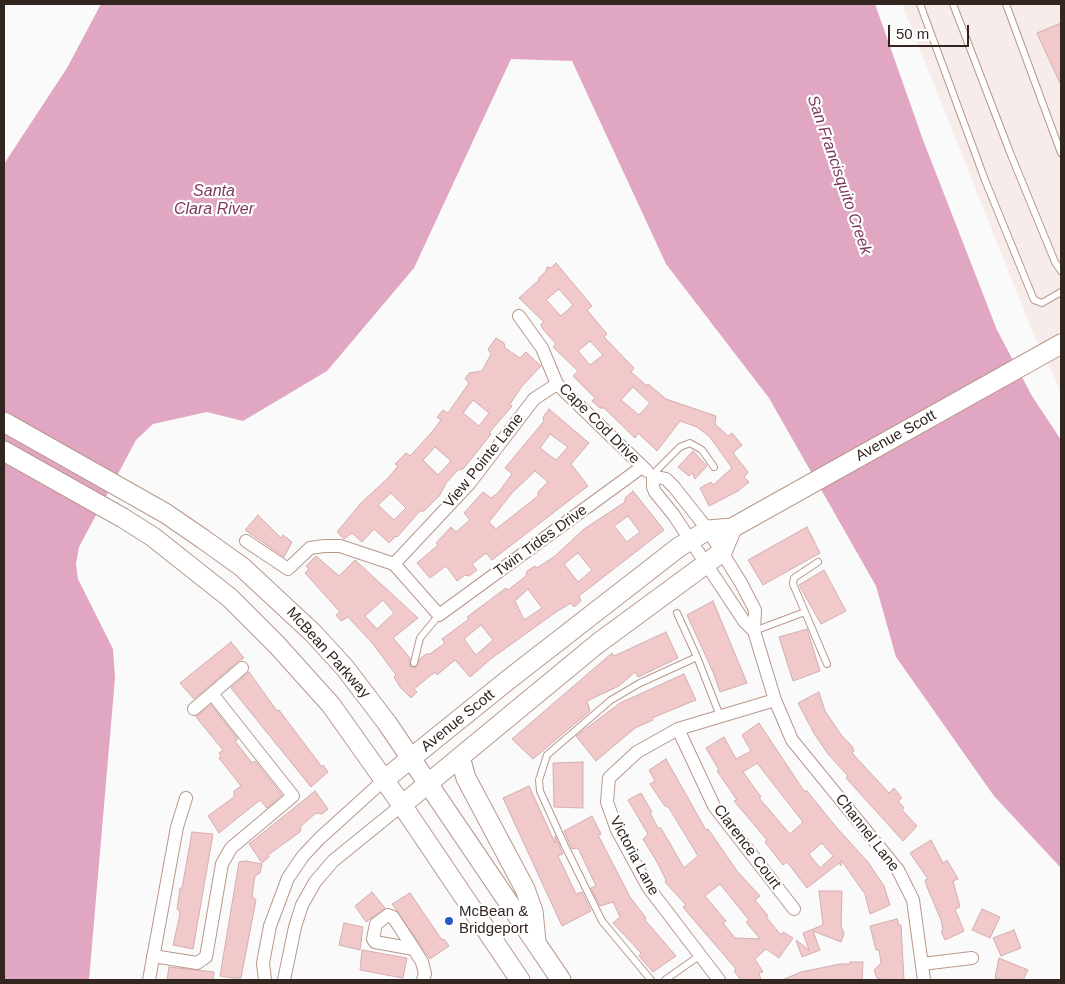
<!DOCTYPE html>
<html>
<head>
<meta charset="utf-8">
<style>
	body { margin:0 }
	#map { position:relative; width:1065px; height:984px; overflow:hidden; background:#fafafa; font-family:Arial,sans-serif }
	canvas { display:block }
	.frame { position:absolute; inset:0; border:5px solid #332620; pointer-events:none }
	.scale { position:absolute; left:888px; top:25px; width:81px; height:22px; box-sizing:border-box; border:2px solid #332620; border-top:0; padding-left:6px; font-size:15px; line-height:18px; white-space:nowrap; color:#332620; -webkit-text-stroke:4px #fff; paint-order:stroke }
</style>
</head>
<body>
<div id="map">
<canvas width="1065" height="984"></canvas>
<div class="frame"></div>
<div class="scale">50 m</div>
</div>
<script>
const ctx = document.querySelector('canvas').getContext('2d');
ctx.lineJoin = 'round';
function fillPath(path, color) { ctx.fillStyle = color; ctx.fill(path, 'evenodd'); }
const poly = rows => new Path2D(rows.map(r => 'M' + r).join(''));
function strokePath(path, color, width, dash) { ctx.strokeStyle = color; ctx.lineWidth = width; ctx.lineCap = dash ? 'butt' : 'round'; ctx.setLineDash(dash || []); ctx.stroke(path); }
function label(font, color, halo, rows, align = 'center') {
  ctx.font = font + ' Arial,sans-serif'; ctx.lineWidth = 4.5; ctx.setLineDash([]); ctx.textBaseline = 'middle'; ctx.strokeStyle = halo; ctx.fillStyle = color; for (const [text, x, y, turn = 0] of rows) {
    ctx.save(); ctx.translate(x, y); ctx.rotate((+turn || 0) * Math.PI / 180); ctx.textAlign = isNaN(turn) ? turn : align; if (halo) ctx.strokeText(text, 0, 0); ctx.fillText(text, 0, 0); ctx.restore();
  }
}
fillPath(poly([
	[902,4,1061,4,1061,392,1032,331]
]), '#f6edea');
fillPath(poly([
	[101,4,875,4,923,140,997,330,1032,396,1061,440,1061,868,994,796,896,657,876,586,769,398,666,264,572,61,511,59,414,268,327,371,243,421,207,412,153,424,136,440,79,547,76,564,78,579,113,649,115,678,89,980,4,980,4,164,67,68]
]), '#e0a6c2');
const building = poly([
	[1061,23,1061,85,1037,33,1061,23],
	[556,263,592,306,587,310,607,334,604,337,634,368,631,372,647,386,648,384,666,399,716,416,715,424,728,436,732,433,742,445,733,453,748,472,744,477,749,482,738,491,709,506,700,488,711,482,713,485,732,468,710,437,697,427,680,421,657,451,638,433,635,438,604,408,600,408,592,401,595,398,573,376,578,371,553,347,556,344,542,328,541,324,544,322,519,298,539,280,538,279,546,271,547,267,551,268,556,263],
	[559,289,573,305,561,316,546,300,559,289],
	[590,341,603,355,590,365,578,351,590,341],
	[633,387,650,403,639,415,621,400,633,387],
	[496,338,504,343,505,348,520,358,526,352,541,366,522,386,510,404,512,406,489,433,491,434,484,443,463,469,458,470,446,483,440,495,424,511,420,511,397,537,396,536,389,543,374,529,362,542,352,533,344,539,337,532,361,503,388,478,398,466,395,464,406,453,410,456,432,432,441,420,437,417,443,410,448,413,469,383,465,379,469,373,482,371,491,354,488,349,496,338],
	[473,400,489,413,479,426,463,413,473,400],
	[435,447,451,461,438,475,423,460,435,447],
	[391,493,406,508,394,520,378,505,391,493],
	[549,409,589,443,571,464,588,486,492,560,486,553,472,564,477,570,469,576,465,575,457,581,446,566,430,578,417,563,438,545,436,543,451,527,456,532,470,520,464,513,483,492,491,498,498,493,512,474,505,468,544,421,543,417,549,409],
	[550,434,568,447,556,460,540,448,550,434],
	[535,471,548,482,538,492,538,496,496,529,489,522,512,493,535,471],
	[693,451,707,466,695,479,692,473,689,476,678,467,693,451],
	[633,491,664,530,579,596,581,601,574,607,571,603,556,612,492,658,470,677,455,660,437,675,435,672,414,689,417,692,411,698,400,687,394,677,396,675,373,644,348,617,341,621,336,615,340,612,305,573,309,569,306,566,316,556,339,576,355,560,418,618,393,638,410,658,410,666,415,668,420,659,426,654,430,654,445,643,442,639,469,619,467,617,506,588,508,590,521,580,526,576,527,571,535,566,537,568,555,556,584,529,625,502,625,498,633,491],
	[628,516,640,532,627,542,614,526,628,516],
	[578,553,592,570,578,582,564,564,578,553],
	[528,589,542,608,524,620,515,601,528,589],
	[383,600,394,613,377,629,365,616,383,600],
	[481,625,493,640,476,655,464,639,481,625],
	[258,515,281,538,283,535,292,542,284,557,245,530,258,515],
	[807,527,820,553,763,585,748,560,807,527],
	[824,570,846,611,821,624,799,585,824,570],
	[713,601,747,683,720,692,713,672,687,615,713,601],
	[807,629,820,671,793,681,779,637,807,629],
	[666,632,678,658,638,677,635,672,619,686,587,701,590,711,533,759,512,739,612,653,614,656,666,632],
	[231,642,244,658,237,662,194,699,180,683,231,642],
	[249,672,277,711,279,710,322,767,323,765,328,772,311,787,231,688,249,672],
	[684,674,696,700,652,718,653,720,635,728,596,761,576,736,620,703,684,674],
	[819,692,825,711,842,736,852,746,854,751,852,753,889,793,894,788,902,798,898,801,904,808,902,810,917,826,903,841,846,778,848,776,828,754,815,735,798,703,819,692],
	[211,705,238,739,235,741,242,750,252,763,255,761,282,795,267,808,260,800,219,833,208,816,234,797,234,791,241,786,219,758,221,756,219,753,223,750,196,717,211,705],
	[759,723,804,791,807,791,836,827,868,862,884,886,890,905,870,914,865,894,841,860,841,866,839,863,807,888,787,862,783,865,765,842,767,840,734,801,737,800,717,771,719,770,706,748,724,737,736,759,751,751,742,735,759,723],
	[757,763,803,822,790,834,759,798,761,797,743,772,757,763],
	[822,843,833,856,820,868,809,854,822,843],
	[666,759,706,830,708,829,737,871,760,896,755,900,768,916,766,917,781,935,783,932,793,938,779,958,766,949,755,959,763,972,759,973,761,980,741,980,734,971,736,969,687,912,683,907,686,905,665,882,666,880,657,862,643,839,648,834,628,800,641,793,652,812,650,813,658,828,661,828,684,868,698,856,669,808,664,805,650,784,655,781,649,770,666,759],
	[720,884,749,920,746,922,760,939,735,938,723,923,726,921,705,896,720,884],
	[583,762,583,808,554,807,553,763,583,762],
	[529,786,555,843,555,836,563,854,558,856,576,894,582,892,591,911,562,926,503,798,529,786],
	[315,791,328,809,322,814,316,813,301,826,300,832,268,855,269,857,262,863,249,844,315,791],
	[592,816,601,834,598,835,630,897,646,918,645,920,676,956,653,972,639,956,641,953,613,923,620,917,613,902,600,906,591,888,596,886,578,848,572,849,564,831,592,816],
	[192,832,213,834,193,949,173,945,180,914,179,910,177,909,179,896,180,888,182,888,192,832],
	[931,840,943,863,947,860,958,879,953,881,960,907,955,909,964,931,945,940,941,931,943,930,941,920,927,887,925,880,928,879,910,853,931,840],
	[246,861,262,864,260,873,255,876,252,896,256,900,241,978,232,978,220,976,239,862,246,861],
	[819,891,842,891,841,926,844,934,841,942,813,931,820,950,802,957,796,940,809,950,803,933,823,925,819,891],
	[372,892,385,908,366,922,355,906,372,892],
	[410,893,442,940,444,939,449,946,430,959,392,904,410,893],
	[982,909,1000,917,990,938,972,930,982,909],
	[897,919,899,925,901,925,904,980,884,980,877,978,874,970,881,963,879,950,876,950,870,926,897,919],
	[344,923,363,927,360,950,339,945,344,923],
	[1014,930,1021,948,1001,956,993,938,1014,930],
	[362,950,407,958,403,978,360,970,362,950],
	[999,958,1028,970,1023,980,1001,980,995,978,999,958],
	[850,962,863,962,862,980,782,980,801,972,840,964,850,964,850,962],
	[169,967,214,972,213,980,167,980,169,967]
]);
fillPath(building, '#f1c9ca');
strokePath(building, '#d4adaf', 1);
const lane = poly([
	[920,4,985,180,1034,300,1042,303,1061,292],
	[953,4,1011,155,1055,262,1061,271],
	[1006,4,1061,153],
	[652,475,680,447,690,443,702,450,714,467],
	[805,612,793,584,794,578,818,562],
	[754,631,805,612,827,664],
	[697,657,720,716],
	[414,663,420,638,439,615],
	[651,980,602,921,565,846,540,791,539,780,547,755,611,700,640,683,697,657,677,613],
	[665,980,699,956]
]);
const street = poly([
	[519,316,542,348,557,384,647,471],
	[246,541,288,569,310,548,324,546,340,546,394,564,439,615,642,467],
	[394,564,469,484,534,399,557,384],
	[754,631,744,621,673,514,655,492,653,487,653,476,666,479,674,487,708,530,741,583,755,610,754,631,775,700,792,740,898,870,913,900,924,980],
	[194,709,242,668],
	[678,729,714,806,794,909],
	[414,949,375,942,373,939,376,924,388,915,393,917,414,949,422,962,425,974,423,980],
	[153,956,197,963,206,957,222,864,231,848,293,796,213,695],
	[922,964,972,958],
	[149,980,177,827,186,798],
	[265,980,263,963,270,926,288,878,303,856,320,838,384,780],
	[284,980,295,927,302,905,315,882,333,861,402,805],
	[719,980,648,887,617,830,607,802,609,778,637,752,678,729,775,700]
]);
const secondary = poly([
	[4,422,165,513,203,539,242,567,313,633,345,668,387,723,561,980],
	[4,451,123,518,153,537,230,598,277,645,331,705,402,805,520,980],
	[460,757,466,778,525,889,533,911,536,942],
	[384,780,508,680,679,547,708,530,732,528,1061,344],
	[402,805,597,644,722,552,732,528]
]);
strokePath(lane, '#b9988a', 8);
strokePath(street, '#b9988a', 14);
strokePath(secondary, '#b9988a', 21);
strokePath(lane, '#fff', 6);
strokePath(street, '#fff', 12);
strokePath(secondary, '#fff', 19);
for (const [x, y, r, color] of [
	[449,921,5,"#2a58c6"]
]) { const dot = new Path2D(); dot.arc(x, y, r, 0, 2 * Math.PI); ctx.fillStyle = color; ctx.fill(dot); strokePath(dot, '#fff', 2); }
label('15px', '#332620', '#fff', [
	["Cape Cod Drive",599,424,45],
	["Avenue Scott",896,436,-29],
	["View Pointe Lane",484,461,-51],
	["Twin Tides Drive",541,541,-36],
	["McBean Parkway",328,653,48],
	["Avenue Scott",458,721,-39],
	["Channel Lane",867,833,52],
	["Clarence Court",747,847,53],
	["Victoria Lane",634,856,62]
]);
label('15px', '#332620', '#fff', [
	["McBean &",459,912],
	["Bridgeport",459,929]
], 'left');
label('italic 16px', '#7e395f', '#fff', [
	["San Francisquito Creek",839,175,71],
	["Santa",214,192],
	["Clara River",214,210]
]);
</script>
</body>
</html>
